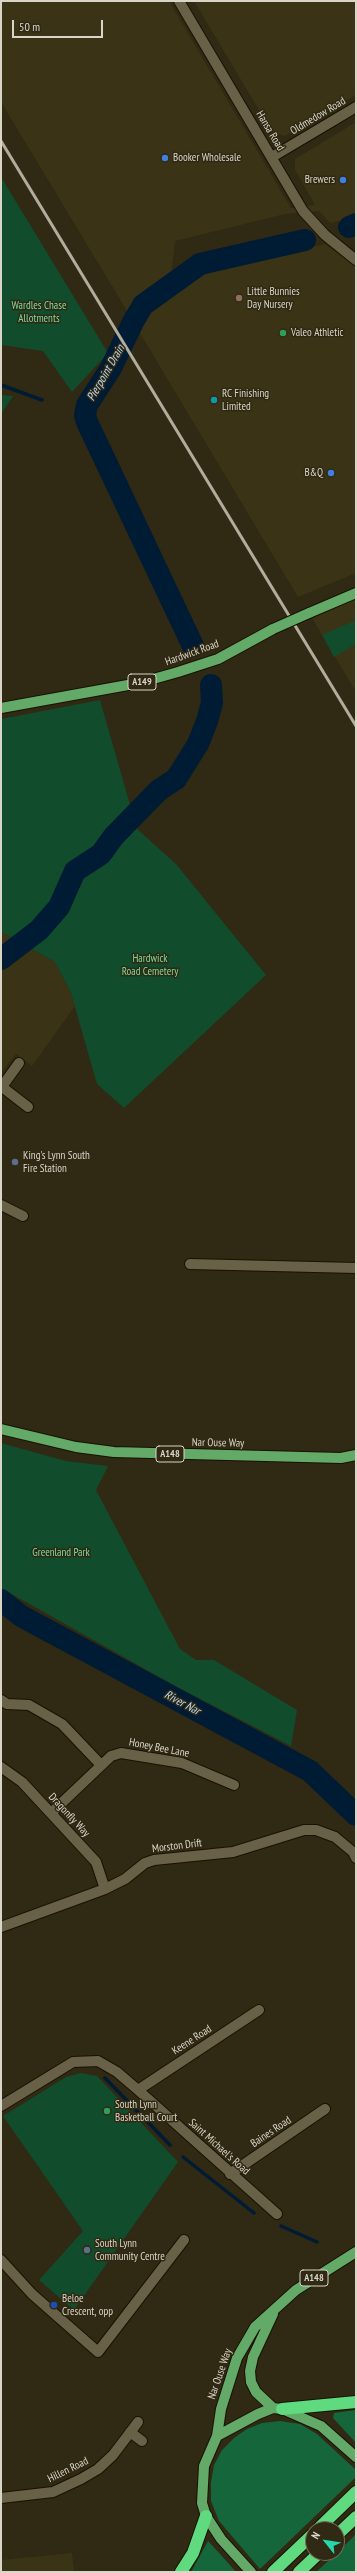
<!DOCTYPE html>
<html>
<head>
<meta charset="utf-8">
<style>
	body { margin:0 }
	#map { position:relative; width:357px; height:2573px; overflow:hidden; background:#302913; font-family:"PT Sans Narrow",sans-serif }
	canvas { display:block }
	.frame { position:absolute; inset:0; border:2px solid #d9d5c7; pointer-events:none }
	.north { position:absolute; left:305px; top:2521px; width:40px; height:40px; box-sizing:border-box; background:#302913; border:1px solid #746e5b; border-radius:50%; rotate:300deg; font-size:11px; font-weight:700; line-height:16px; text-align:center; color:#d9d5c7 }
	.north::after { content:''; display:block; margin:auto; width:14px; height:18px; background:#29d5ad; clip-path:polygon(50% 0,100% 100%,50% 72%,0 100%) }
	.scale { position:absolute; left:12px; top:20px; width:91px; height:18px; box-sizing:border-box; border:2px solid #d9d5c7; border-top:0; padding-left:5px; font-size:12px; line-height:14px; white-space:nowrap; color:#d9d5c7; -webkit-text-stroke:3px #302913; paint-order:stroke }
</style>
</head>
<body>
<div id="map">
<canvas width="357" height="2573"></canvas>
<div class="frame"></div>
<div class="north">N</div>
<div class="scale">50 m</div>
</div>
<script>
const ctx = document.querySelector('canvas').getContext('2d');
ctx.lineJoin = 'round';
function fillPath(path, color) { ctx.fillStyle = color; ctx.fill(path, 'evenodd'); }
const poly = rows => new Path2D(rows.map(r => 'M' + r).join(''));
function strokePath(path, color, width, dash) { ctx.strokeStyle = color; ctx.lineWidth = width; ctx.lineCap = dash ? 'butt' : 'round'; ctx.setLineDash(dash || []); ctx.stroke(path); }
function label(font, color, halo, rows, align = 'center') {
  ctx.font = font + ' "PT Sans Narrow",sans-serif'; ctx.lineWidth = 3; ctx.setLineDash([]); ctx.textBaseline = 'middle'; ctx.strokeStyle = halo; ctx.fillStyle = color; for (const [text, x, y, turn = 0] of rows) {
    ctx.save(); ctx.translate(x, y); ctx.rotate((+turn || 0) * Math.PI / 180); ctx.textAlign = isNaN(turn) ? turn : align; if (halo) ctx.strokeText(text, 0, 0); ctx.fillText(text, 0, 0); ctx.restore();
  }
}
fillPath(poly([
	[1,1,169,1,291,208,315,205,295,170,295,159,356,122,356,217,330,223,319,211,285,214,175,241,171,275,127,311,1,102],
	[194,1,356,1,356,95,285,136,272,132],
	[325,244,356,266,356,573,298,597,135,325,151,306,182,280,199,272],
	[356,593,356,692,309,613],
	[1,932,55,962,71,993,75,1006,32,1066,16,1054,1,1073],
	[72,2553,74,2572,1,2572,1,2560]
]), '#3b3315');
fillPath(poly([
	[1,177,108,353,72,392,43,351,1,345],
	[1,395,13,396,1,414],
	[356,620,356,644,334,657,322,635],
	[100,700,137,829,176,864,266,975,124,1108,97,1084,71,993,55,962,1,932,1,719],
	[1,1443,66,1461,108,1466,96,1490,180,1649,196,1660,214,1660,297,1710,291,1746,177,1687,1,1588],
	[81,2073,97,2076,178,2162,74,2310,39,2280,83,2231,3,2116,66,2077]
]), '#114c2c');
fillPath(poly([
	[356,2410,356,2443,333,2418,334,2413],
	[280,2421,300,2424,317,2434,356,2470,356,2477,260,2569,219,2521,211,2501,211,2482,214,2465,222,2450,234,2438,247,2429,262,2423],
	[356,2534,356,2572,316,2572,337,2553],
	[208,2541,221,2555,236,2572,191,2572]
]), '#15663b');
strokePath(poly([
	[1,385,42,400],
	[105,2078,170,2145],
	[183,2157,254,2213],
	[281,2226,317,2242]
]), '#001b34', 3.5);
strokePath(poly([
	[349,227,356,224],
	[193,646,87,422,85,415,87,405,111,368,133,322,143,305,200,264,305,240],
	[1,959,39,930,59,907,75,871,101,854,114,836,159,790,176,779,198,744,207,721,212,703,211,685],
	[1,1600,21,1616,310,1771,356,1815]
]), '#001b34', 22);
const minor = poly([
	[179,1,303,211,325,235,356,260],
	[272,157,356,107],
	[2,1087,28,1107],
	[1,1088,19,1063],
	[1,1205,23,1216],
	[190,1264,356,1268],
	[1,1700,7,1704,29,1705,62,1724,101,1765],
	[1,1767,22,1782,96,1862,105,1889],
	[51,1813,111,1756,121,1753,182,1763,234,1785],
	[1,1927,105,1889,125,1879,145,1863,154,1860,233,1852,304,1830,316,1830,335,1837,353,1852,356,1858],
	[138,2090,259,2010],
	[1,2106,73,2062,98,2061,117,2072,138,2090,277,2214],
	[230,2174,325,2109],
	[1,2260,32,2294,98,2352,184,2240],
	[130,2432,142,2441],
	[1,2498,53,2492,81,2479,98,2469,113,2455,138,2422]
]);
const major = poly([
	[309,613,356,593],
	[1,708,139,683,178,672,218,659,273,629],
	[1,1429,76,1447,114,1452,341,1458,356,1455],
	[273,2314,253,2357,250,2371,251,2382,256,2392,273,2408],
	[217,2436,221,2409,237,2358,255,2327,296,2290,356,2252],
	[251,2572,221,2539,206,2516,202,2503,204,2466,217,2436,258,2414,273,2408,282,2409,321,2426,356,2457]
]);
const highway = poly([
	[282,2409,356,2402],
	[318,2529,356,2492],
	[337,2535,356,2517],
	[181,2572,193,2553,206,2516],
	[273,2572,313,2534],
	[299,2572,319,2553]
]);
strokePath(minor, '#181200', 12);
strokePath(major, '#181200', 12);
strokePath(highway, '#181200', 14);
strokePath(minor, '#686148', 10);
strokePath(major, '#63aa68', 10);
strokePath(highway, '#5fda7e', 12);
strokePath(poly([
	[1,141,356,726]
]), '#b1ac9c', 3);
const majorBridge = poly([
	[273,629,309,613]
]);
strokePath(majorBridge, '#181200', 12, []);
strokePath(majorBridge, '#63aa68', 10);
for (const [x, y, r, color] of [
	[165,158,4,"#3f7fe0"],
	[343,180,4,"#3f7fe0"],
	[239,298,4,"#8d6e63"],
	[283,333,4,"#2e9e5b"],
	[214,400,4,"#0f9aa8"],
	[331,473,4,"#3f7fe0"],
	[15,1162,4,"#5c6f8a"],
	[107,2111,4,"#2e9e5b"],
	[87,2250,4,"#5c6f8a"],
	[54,2305,4,"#1a4fb4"]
]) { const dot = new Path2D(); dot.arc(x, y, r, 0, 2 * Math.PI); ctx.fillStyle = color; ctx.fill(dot); strokePath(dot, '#302913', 1.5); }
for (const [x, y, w] of [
	[142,682,28],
	[170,1454,28],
	[314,2278,28]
]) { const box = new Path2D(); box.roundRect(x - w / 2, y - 8, w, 16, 3); ctx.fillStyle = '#302913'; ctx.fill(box); strokePath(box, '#d9d5c7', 1); }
label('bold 10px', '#d9d5c7', null, [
	["A149",142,682],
	["A148",170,1454],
	["A148",314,2278]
]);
label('11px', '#d9d5c7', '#302913', [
	["Oldmedow Road",318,116,-31],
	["Hansa Road",270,131,59],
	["Hardwick Road",192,653,-20],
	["Nar Ouse Way",218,1443,1],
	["Honey Bee Lane",159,1748,11],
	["Dragonfly Way",69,1815,47],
	["Morston Drift",177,1846,-7],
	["Keene Road",192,2040,-33],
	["Baines Road",271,2132,-34],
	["Saint Michael's Road",219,2147,42],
	["Nar Ouse Way",220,2374,-71],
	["Hillen Road",68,2470,-26]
]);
label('11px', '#d9d5c7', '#302913', [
	["Booker Wholesale",173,158],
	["Brewers",335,180,"right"],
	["Little Bunnies",247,292],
	["Day Nursery",247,305],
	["Valeo Athletic",291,333],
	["RC Finishing",222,394],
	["Limited",222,407],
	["B&Q",323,473,"right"],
	["King's Lynn South",23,1156],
	["Fire Station",23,1169],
	["South Lynn",115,2105],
	["Basketball Court",115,2118],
	["South Lynn",95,2244],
	["Community Centre",95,2257],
	["Beloe",62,2299],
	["Crescent, opp",62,2312]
], 'left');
label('11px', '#78de9e', '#302913', [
	["Wardles Chase",39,306],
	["Allotments",39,319],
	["Hardwick",150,959],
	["Road Cemetery",150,972],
	["Greenland Park",61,1553]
]);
label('italic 12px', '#b8d7f5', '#302913', [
	["Pierpoint Drain",106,373,-60],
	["River Nar",182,1703,28]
]);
</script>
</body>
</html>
